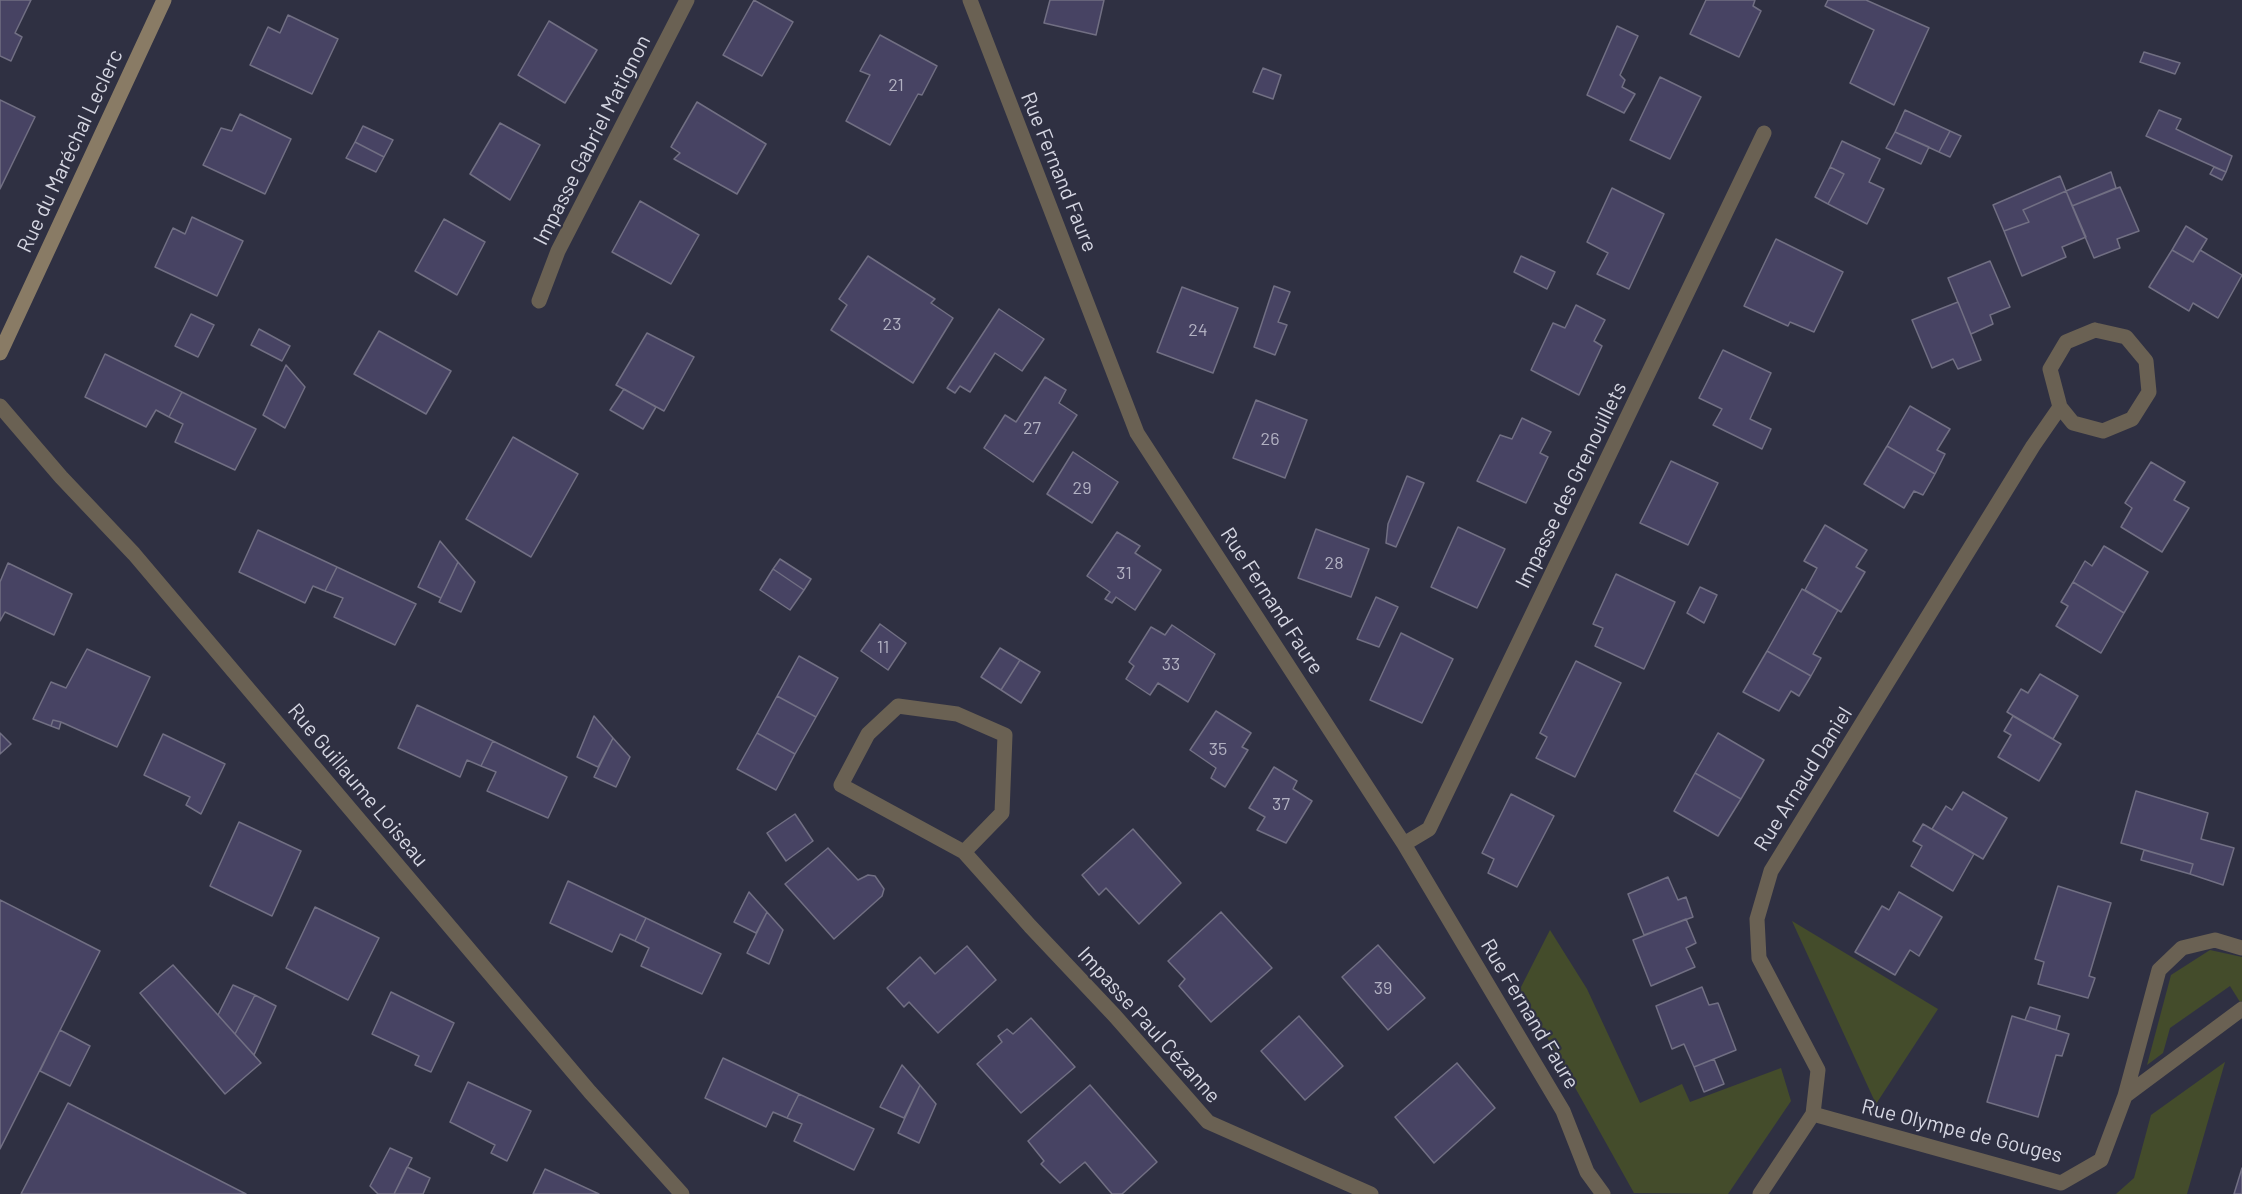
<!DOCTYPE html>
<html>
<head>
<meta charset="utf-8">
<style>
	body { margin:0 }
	canvas { display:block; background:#2f3042 }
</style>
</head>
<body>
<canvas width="2242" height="1194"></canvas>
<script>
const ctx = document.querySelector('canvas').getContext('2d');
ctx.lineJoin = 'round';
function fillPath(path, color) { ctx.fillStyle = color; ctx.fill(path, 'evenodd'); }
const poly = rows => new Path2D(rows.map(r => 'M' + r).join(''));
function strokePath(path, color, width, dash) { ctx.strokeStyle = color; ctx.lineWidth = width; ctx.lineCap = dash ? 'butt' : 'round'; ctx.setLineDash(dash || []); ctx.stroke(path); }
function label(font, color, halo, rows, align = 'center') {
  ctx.font = font + ' Barlow,sans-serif'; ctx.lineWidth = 4.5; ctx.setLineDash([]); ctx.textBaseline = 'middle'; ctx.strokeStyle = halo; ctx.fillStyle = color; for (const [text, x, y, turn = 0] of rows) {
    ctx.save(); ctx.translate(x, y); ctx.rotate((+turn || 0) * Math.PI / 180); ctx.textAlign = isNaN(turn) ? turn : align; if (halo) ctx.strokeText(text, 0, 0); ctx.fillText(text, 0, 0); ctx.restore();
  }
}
fillPath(poly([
	[1792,921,1938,1009,1876,1104],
	[1550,930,1587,989,1640,1103,1682,1084,1690,1102,1781,1068,1791,1101,1728,1194,1634,1193,1520,989],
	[2210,950,2242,957,2242,1001,2240,1002,2230,986,2170,1028,2163,1053,2147,1065,2171,975],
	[2225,1062,2187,1194,2116,1194,2134,1178,2151,1115]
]), '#444c2b');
const building = poly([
	[0,0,31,0,15,33,22,37,11,61,0,56,0,0],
	[754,0,793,22,762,76,723,55,754,0],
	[1050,0,1104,0,1096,35,1044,23,1050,0],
	[1706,0,1755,0,1753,6,1761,11,1739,57,1690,34,1706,0],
	[1828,0,1866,0,1929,28,1894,105,1850,83,1874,30,1825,6,1828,0],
	[288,15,338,39,312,94,250,65,268,27,280,33,288,15],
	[549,21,597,50,565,103,518,75,549,21],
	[1617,26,1638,36,1620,75,1625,80,1622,87,1635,94,1624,113,1587,95,1617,26],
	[880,35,937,66,922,95,918,94,890,145,846,121,870,75,860,71,880,35],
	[2144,52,2180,63,2175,74,2140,62,2144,52],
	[1263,68,1281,75,1273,99,1253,92,1263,68],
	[1660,77,1701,97,1670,159,1630,140,1660,77],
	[0,100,35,117,0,189,0,100],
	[697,102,766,144,737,194,674,159,680,153,671,147,697,102],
	[1905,110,1950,131,1939,152,1895,132,1905,110],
	[2159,110,2181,119,2176,129,2232,156,2226,172,2146,136,2159,110],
	[240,114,291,139,265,194,203,165,221,128,232,131,240,114],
	[500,123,540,145,510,200,470,174,500,123],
	[363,126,393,140,384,157,355,142,363,126],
	[1950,131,1961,136,1950,157,1939,152,1950,131],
	[1895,132,1929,147,1921,164,1886,148,1895,132],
	[1842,141,1880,159,1869,182,1884,189,1867,224,1828,204,1844,174,1830,167,1842,141],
	[355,142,384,157,376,172,346,158,355,142],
	[1830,167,1844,174,1828,204,1815,197,1830,167],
	[2214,167,2226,172,2222,180,2210,174,2214,167],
	[2111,172,2116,188,2072,206,2066,191,2111,172],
	[2060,176,2066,191,2023,210,2029,222,2004,231,1993,205,2060,176],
	[2120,187,2139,231,2117,239,2120,248,2094,258,2072,206,2120,187],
	[1612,188,1664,214,1629,289,1597,274,1608,253,1587,242,1612,188],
	[2066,191,2086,237,2062,247,2066,257,2022,276,2004,231,2029,222,2023,210,2066,191],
	[640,201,699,235,671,284,612,252,640,201],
	[192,217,243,241,217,296,155,267,173,228,185,234,192,217],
	[444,219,485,242,457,295,415,271,444,219],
	[2186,226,2207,239,2193,262,2172,250,2186,226],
	[1776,239,1843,272,1814,332,1790,322,1788,326,1744,306,1776,239],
	[2172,250,2193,262,2200,250,2242,275,2218,318,2193,303,2189,311,2149,287,2172,250],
	[868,256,935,299,931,303,953,318,913,383,831,330,847,305,839,299,868,256],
	[1521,256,1555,272,1547,289,1514,272,1521,256],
	[1990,261,2010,307,1990,315,1993,324,1971,334,1948,278,1990,261],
	[1274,286,1290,292,1278,322,1287,325,1275,355,1254,347,1274,286],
	[1182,287,1238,308,1213,373,1157,352,1182,287],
	[1958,302,1981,360,1958,369,1953,359,1932,368,1912,320,1958,302],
	[1576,305,1605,320,1594,341,1602,346,1579,395,1531,370,1553,323,1565,328,1576,305],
	[999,309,1044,339,1022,371,995,353,970,392,960,386,955,393,947,388,999,309],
	[191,314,214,325,198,357,175,346,191,314],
	[259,329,290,346,282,361,251,345,259,329],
	[379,331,451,371,426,414,354,374,379,331],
	[647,333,694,357,664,411,616,385,647,333],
	[1723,350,1771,373,1750,419,1771,429,1762,449,1713,425,1722,409,1699,398,1723,350],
	[105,354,182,392,169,417,156,410,146,427,85,397,105,354],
	[286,365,305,387,285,428,263,415,286,365],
	[1045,377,1066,390,1059,403,1077,415,1033,482,984,448,1005,415,1016,422,1045,377],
	[624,389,656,407,643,429,610,410,624,389],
	[182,392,256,429,235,470,175,442,183,424,169,417,182,392],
	[1256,400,1307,420,1285,478,1233,458,1256,400],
	[1910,406,1950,429,1937,450,1945,454,1935,474,1887,446,1910,406],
	[1522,418,1551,432,1540,453,1548,457,1526,503,1477,481,1500,435,1512,439,1522,418],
	[513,437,578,474,531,557,466,519,513,437],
	[1887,446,1935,474,1923,495,1914,491,1904,508,1864,484,1887,446],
	[1073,452,1118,482,1092,523,1047,494,1073,452],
	[1671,461,1718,483,1688,545,1640,523,1671,461],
	[2151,462,2185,482,2174,500,2189,508,2162,552,2121,527,2132,508,2125,503,2151,462],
	[1407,476,1424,483,1396,547,1386,543,1388,524,1407,476],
	[1825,525,1867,550,1856,567,1865,572,1841,612,1805,590,1817,568,1804,561,1825,525],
	[1458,527,1505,549,1477,608,1431,587,1458,527],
	[1316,529,1369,549,1351,597,1298,578,1316,529],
	[258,530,337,567,325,591,313,586,305,603,239,572,258,530],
	[1117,532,1140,546,1135,553,1161,570,1135,610,1116,597,1112,603,1105,599,1110,592,1087,576,1117,532],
	[440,541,458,562,441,598,418,587,440,541],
	[2104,546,2148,572,2124,613,2073,582,2085,561,2092,566,2104,546],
	[780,559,811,579,804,590,773,569,780,559],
	[458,562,475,582,461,612,439,602,458,562],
	[8,563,72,594,54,635,5,612,0,621,0,582,8,563],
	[337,567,416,604,395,645,334,617,343,598,325,591,337,567],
	[773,569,804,590,790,610,760,590,773,569],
	[1616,574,1675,602,1644,669,1595,646,1603,628,1593,624,1616,574],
	[2073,582,2124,613,2101,653,2056,626,2068,606,2061,602,2073,582],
	[1700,587,1717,595,1704,623,1687,613,1700,587],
	[1802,589,1838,610,1813,654,1821,658,1811,676,1767,651,1802,589],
	[1376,597,1398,607,1379,647,1357,639,1376,597],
	[880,624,906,643,888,670,861,651,880,624],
	[1172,625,1215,654,1188,702,1158,683,1150,695,1126,679,1134,666,1129,662,1151,627,1165,635,1172,625],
	[1401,633,1453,659,1422,723,1370,700,1401,633],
	[1000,648,1020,660,1001,690,981,677,1000,648],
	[87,649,150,677,117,747,61,722,53,720,51,726,33,719,51,682,66,688,87,649],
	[1767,651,1811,676,1799,696,1791,691,1779,711,1743,692,1767,651],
	[799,656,838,678,816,717,777,696,799,656],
	[1020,660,1040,672,1021,703,1001,690,1020,660],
	[1576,661,1621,683,1575,777,1536,758,1547,737,1540,733,1576,661],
	[2040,674,2078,696,2053,739,2007,712,2021,689,2028,693,2040,674],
	[777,696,816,717,795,754,757,733,777,696],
	[417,705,493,741,481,766,467,760,460,777,398,748,417,705],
	[1216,711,1251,733,1242,747,1248,750,1225,787,1211,778,1216,768,1190,750,1216,711],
	[594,716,613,738,598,767,577,757,594,716],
	[2013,716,2061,744,2039,781,1998,757,2011,735,2004,731,2013,716],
	[53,720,61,722,59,729,51,726,53,720],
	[0,733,11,744,0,754,0,733],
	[757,733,795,754,776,790,737,769,757,733],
	[1718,733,1764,760,1741,799,1695,773,1718,733],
	[163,734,225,764,201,814,186,805,190,797,144,775,163,734],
	[613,738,630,757,616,787,594,777,613,738],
	[493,741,567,777,548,818,487,791,496,772,481,766,493,741],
	[1274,767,1297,781,1293,789,1312,801,1286,843,1257,830,1265,817,1249,808,1274,767],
	[1695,773,1741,799,1718,836,1674,811,1695,773],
	[2136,791,2208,813,2201,839,2234,848,2223,885,2190,874,2193,864,2121,843,2136,791],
	[1963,792,2007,818,1983,859,1932,829,1946,806,1952,810,1963,792],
	[1511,794,1554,816,1517,887,1488,873,1494,859,1482,853,1511,794],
	[795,814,813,841,786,861,767,833,795,814],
	[239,822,301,851,272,916,210,886,239,822],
	[1923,824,1974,854,1953,891,1911,866,1922,846,1913,841,1923,824],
	[1133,829,1181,883,1139,924,1106,888,1099,895,1082,875,1133,829],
	[828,848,858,880,868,875,875,876,884,889,882,896,834,939,785,884,828,848],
	[2144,850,2193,864,2190,874,2141,860,2144,850],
	[1668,877,1678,900,1686,897,1693,917,1644,935,1628,894,1668,877],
	[568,881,646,918,635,941,620,934,612,952,550,923,568,881],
	[2058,886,2111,903,2089,976,2095,978,2088,998,2038,984,2044,962,2035,959,2058,886],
	[749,892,767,912,756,933,734,922,749,892],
	[1899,892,1942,917,1919,956,1910,950,1895,975,1855,952,1882,906,1889,910,1899,892],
	[0,900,100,951,0,1149,0,900],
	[315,907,379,938,348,1000,286,968,315,907],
	[767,912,783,930,769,964,747,953,767,912],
	[1221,912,1272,968,1211,1022,1179,986,1185,979,1168,961,1221,912],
	[646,918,721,954,702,994,641,966,649,948,635,941,646,918],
	[1686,919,1696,943,1686,948,1695,967,1651,986,1633,940,1686,919],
	[1378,945,1425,998,1388,1030,1342,977,1378,945],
	[967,946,996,980,938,1033,909,1002,904,1007,887,988,920,957,935,974,967,946],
	[173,965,261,1063,225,1094,140,993,173,965],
	[233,985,255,995,235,1034,218,1015,233,985],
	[1702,987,1709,1005,1718,1003,1736,1050,1694,1067,1684,1044,1672,1049,1656,1006,1702,987],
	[391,992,454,1023,431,1072,415,1065,419,1056,372,1034,391,992],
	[255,995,276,1006,254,1055,235,1034,255,995],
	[2030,1007,2060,1016,2056,1030,2025,1020,2030,1007],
	[1299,1016,1343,1066,1305,1100,1261,1051,1299,1016],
	[2012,1016,2069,1034,2062,1056,2056,1055,2038,1117,1987,1102,2012,1016],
	[1031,1018,1075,1067,1021,1113,977,1064,1002,1042,998,1036,1007,1029,1013,1034,1031,1018],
	[60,1030,90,1046,70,1086,40,1071,60,1030],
	[723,1058,799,1094,787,1118,773,1112,766,1127,705,1098,723,1058],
	[1714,1059,1724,1084,1704,1092,1694,1067,1714,1059],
	[1457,1063,1495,1108,1434,1163,1395,1117,1457,1063],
	[902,1065,920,1085,904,1118,880,1107,902,1065],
	[468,1082,531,1111,507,1161,491,1153,495,1145,450,1122,468,1082],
	[920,1085,936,1104,919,1143,898,1133,920,1085],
	[1090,1085,1157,1162,1122,1194,1112,1194,1085,1162,1060,1183,1041,1164,1044,1161,1028,1141,1090,1085],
	[799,1094,874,1129,854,1170,794,1141,802,1124,787,1118,799,1094],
	[68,1103,246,1194,21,1194,68,1103],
	[390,1148,412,1158,394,1194,378,1194,370,1186,390,1148],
	[407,1167,430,1178,423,1194,394,1194,407,1167],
	[2242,1168,2242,1194,2234,1194,2242,1168],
	[545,1169,599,1194,533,1194,545,1169]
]);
fillPath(building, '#474363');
strokePath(building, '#716f83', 1.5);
strokePath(poly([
	[970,0,1137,433,1404,844,1563,1111,1587,1172,1603,1194],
	[539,301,558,251,687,0],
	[2095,330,2126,337,2146,361,2149,392,2132,419,2103,431,2073,423,2060,407,2050,369,2066,342,2095,330],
	[0,406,61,477,134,554,590,1092,682,1194],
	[1404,844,1429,829,1764,133],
	[964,852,1002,813,1005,735,957,714,898,706,868,734,841,785,964,852,1030,926,1115,1016,1208,1122,1371,1194],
	[2125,1096,2242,1009],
	[1813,1114,2061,1183,2101,1160,2125,1096,2159,970,2182,948,2215,940,2242,948],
	[1760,1194,1813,1114,1818,1070,1759,958,1757,919,1771,871,2033,446,2060,407]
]), '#6a6153', 15);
strokePath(poly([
	[0,353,164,0]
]), '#897b65', 15);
label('18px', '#b2b1c2', null, [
	["21",896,85],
	["23",892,324],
	["24",1198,330],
	["27",1032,428],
	["26",1270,439],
	["29",1082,488],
	["28",1334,563],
	["31",1124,573],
	["11",883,647],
	["33",1171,664],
	["35",1218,749],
	["37",1281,804],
	["39",1383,988]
]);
label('21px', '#d5d6e2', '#2f3042', [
	["Impasse Gabriel Matignon",592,140,-63],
	["Rue du Maréchal Leclerc",70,151,-65],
	["Rue Fernand Faure",1059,172,68],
	["Impasse des Grenouillets",1571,485,-64],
	["Rue Fernand Faure",1272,601,57],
	["Rue Arnaud Daniel",1803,779,-58],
	["Rue Guillaume Loiseau",358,785,50],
	["Rue Fernand Faure",1530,1014,59],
	["Impasse Paul Cézanne",1149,1025,48],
	["Rue Olympe de Gouges",1962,1131,14]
]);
</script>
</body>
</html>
